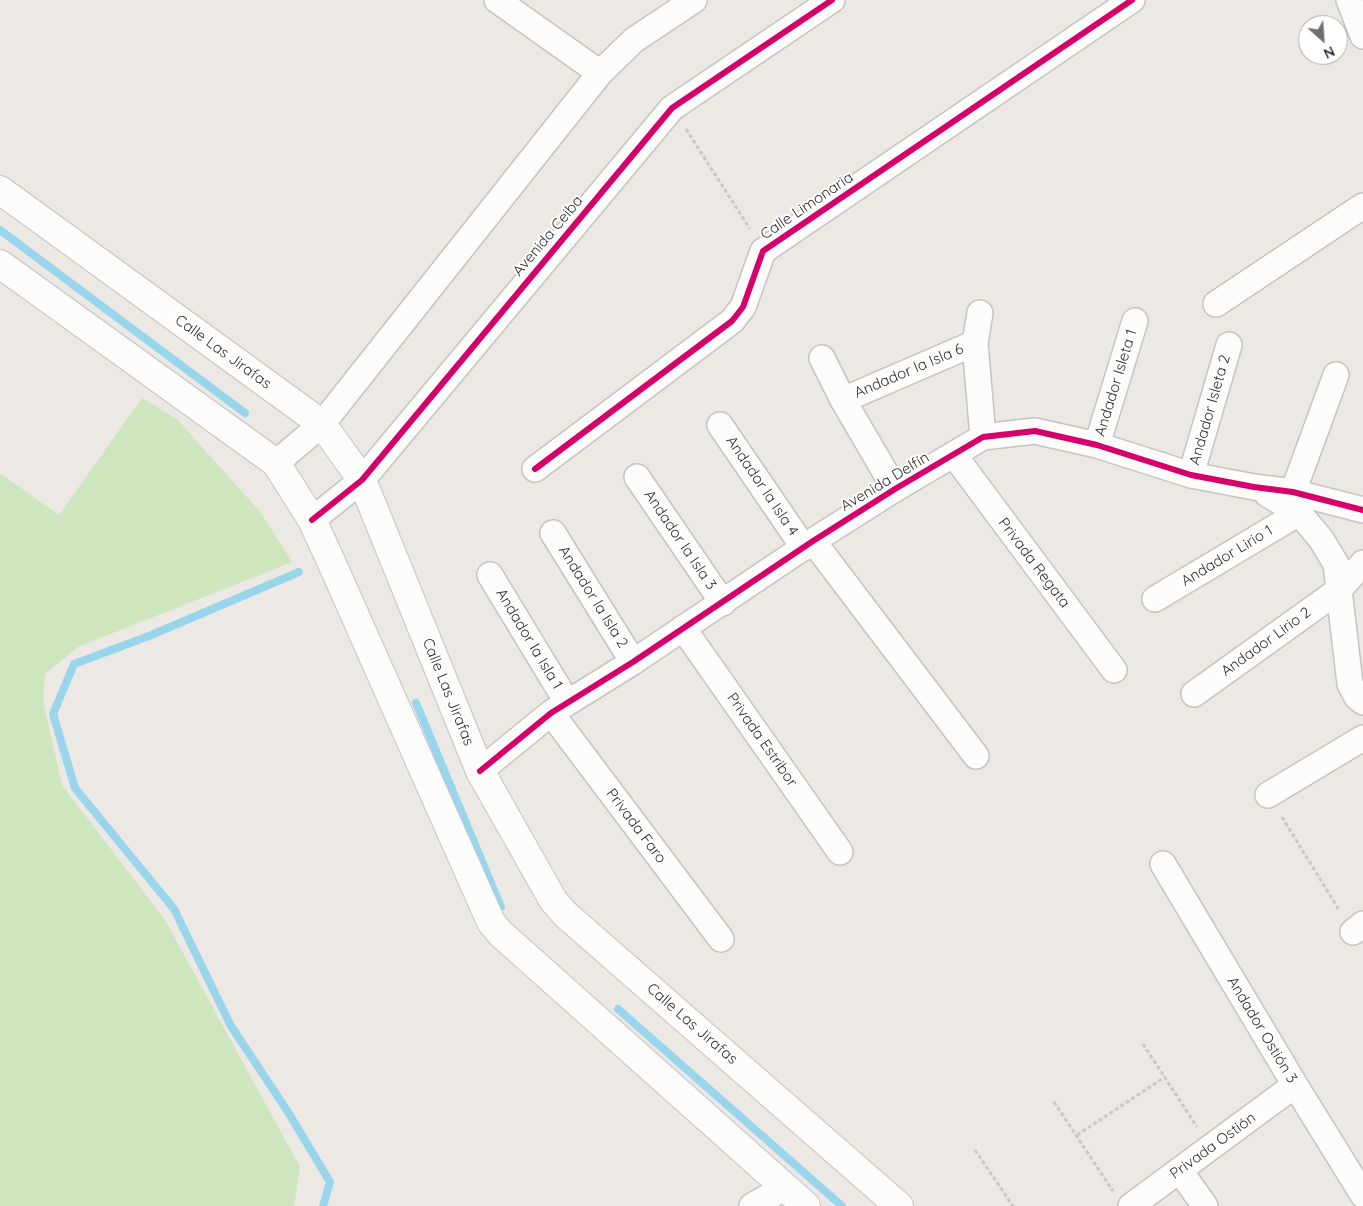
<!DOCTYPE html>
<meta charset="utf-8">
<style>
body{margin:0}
#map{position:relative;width:1363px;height:1206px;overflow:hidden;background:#ece8e4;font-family:Quicksand,sans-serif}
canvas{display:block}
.north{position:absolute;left:1298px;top:15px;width:50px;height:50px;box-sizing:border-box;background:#fff;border:1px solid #ababab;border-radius:50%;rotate:154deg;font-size:14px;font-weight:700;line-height:20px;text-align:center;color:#2e2e2e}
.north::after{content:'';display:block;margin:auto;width:18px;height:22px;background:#706f6e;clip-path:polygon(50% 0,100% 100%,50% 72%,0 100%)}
</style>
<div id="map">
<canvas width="1363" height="1206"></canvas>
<div class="north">N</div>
</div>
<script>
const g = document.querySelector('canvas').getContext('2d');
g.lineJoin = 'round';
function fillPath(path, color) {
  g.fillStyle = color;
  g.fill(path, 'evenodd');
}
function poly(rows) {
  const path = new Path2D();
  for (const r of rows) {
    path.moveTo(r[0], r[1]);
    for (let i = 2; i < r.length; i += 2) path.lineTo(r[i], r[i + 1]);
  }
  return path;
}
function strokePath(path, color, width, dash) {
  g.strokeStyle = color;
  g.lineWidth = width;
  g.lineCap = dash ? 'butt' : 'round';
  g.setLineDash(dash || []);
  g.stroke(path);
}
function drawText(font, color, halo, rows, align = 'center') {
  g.font = font + ' Quicksand,sans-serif';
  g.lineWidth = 4;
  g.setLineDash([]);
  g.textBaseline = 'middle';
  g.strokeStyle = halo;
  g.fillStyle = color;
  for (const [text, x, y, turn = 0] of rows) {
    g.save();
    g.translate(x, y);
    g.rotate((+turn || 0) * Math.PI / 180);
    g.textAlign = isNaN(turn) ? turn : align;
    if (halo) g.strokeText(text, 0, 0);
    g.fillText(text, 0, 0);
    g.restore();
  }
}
fillPath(poly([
 [142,398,177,419,261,513,292,562,78,647,45,674,43,700,62,785,165,920,300,1167,294,1206,0,1206,0,473,59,515]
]), '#cee6be');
strokePath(poly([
 [0,230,245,413],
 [299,572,149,636,74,664,53,714,75,788,174,909,231,1026,288,1112,330,1182,323,1206],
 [416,703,501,907],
 [618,1009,842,1206]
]), '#99d6ec', 8);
const street = poly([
 [497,0,600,73],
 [1349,0,1363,36],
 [1216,304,1363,206],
 [980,313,975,343,983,437],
 [822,358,843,400,895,489],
 [843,400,975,343],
 [720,425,804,548],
 [1097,445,1135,321],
 [954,455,1114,670],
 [276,463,322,424,600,73,634,40,694,0],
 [535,469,732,321,743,307,763,251,1132,0],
 [1191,475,1229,345],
 [637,477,723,603],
 [1293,492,1336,375],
 [1267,494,1299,513,1321,539,1336,564,1350,684,1357,697,1363,702],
 [312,520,362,480,672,108,832,0],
 [553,533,633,662],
 [813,541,976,756],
 [490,575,567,702],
 [1155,599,1299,513],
 [683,628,840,852],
 [1194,694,1339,590,1363,563],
 [551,713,721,939],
 [480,771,551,713,633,662,813,541,895,489,983,437,1035,431,1097,445,1191,475,1254,487,1293,492,1363,510],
 [1268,795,1363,738],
 [1163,864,1295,1085,1363,1195],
 [1353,932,1363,924],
 [1180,1171,1205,1206],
 [752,1206,786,1187],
 [1131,1206,1295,1085]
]);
const secondary = poly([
 [0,190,322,424,362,480,480,771,553,900,565,914,899,1206],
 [0,264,276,463,312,520,330,559,491,922,500,933,806,1206]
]);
strokePath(street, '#c5c4c5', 28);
strokePath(secondary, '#c5c4c5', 30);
strokePath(poly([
 [686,129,750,229],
 [1282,817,1339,910],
 [1143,1044,1197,1127],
 [1054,1102,1113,1191],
 [1077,1135,1165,1077],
 [975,1150,1013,1206]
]), '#c9c9c8', 3, [4, 2.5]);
strokePath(street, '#fcfcfb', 25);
strokePath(secondary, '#fcfcfb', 28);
strokePath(poly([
 [535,469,732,321,743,307,763,251,1132,0],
 [312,520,362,480,672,108,832,0],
 [480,771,551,713,633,662,813,541,895,489,983,437,1035,431,1097,445,1191,475,1254,487,1293,492,1363,510]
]), '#d6006c', 6);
drawText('15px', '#2e2e2e', '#fff', [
 ["Calle Limonaria",807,206,-34],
 ["Avenida Ceiba",548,236,-50],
 ["Calle Las Jirafas",223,352,36],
 ["Andador la Isla 6",909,371,-23],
 ["Andador Isleta 1",1116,383,-73],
 ["Andador Isleta 2",1210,410,-74],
 ["Avenida Delfín",885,482,-31],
 ["Andador la Isla 4",762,486,56],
 ["Andador la Isla 3",680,540,56],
 ["Andador Lirio 1",1227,556,-31],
 ["Privada Regata",1034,563,53],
 ["Andador la Isla 2",593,597,58],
 ["Andador la Isla 1",529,639,59],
 ["Andador Lirio 2",1266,642,-36],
 ["Calle Las Jirafas",448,692,68],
 ["Privada Estribor",762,740,55],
 ["Privada Faro",636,826,53],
 ["Calle Las Jirafas",692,1024,41],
 ["Andador Ostión 3",1262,1030,59],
 ["Privada Ostión",1213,1146,-36]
]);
</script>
